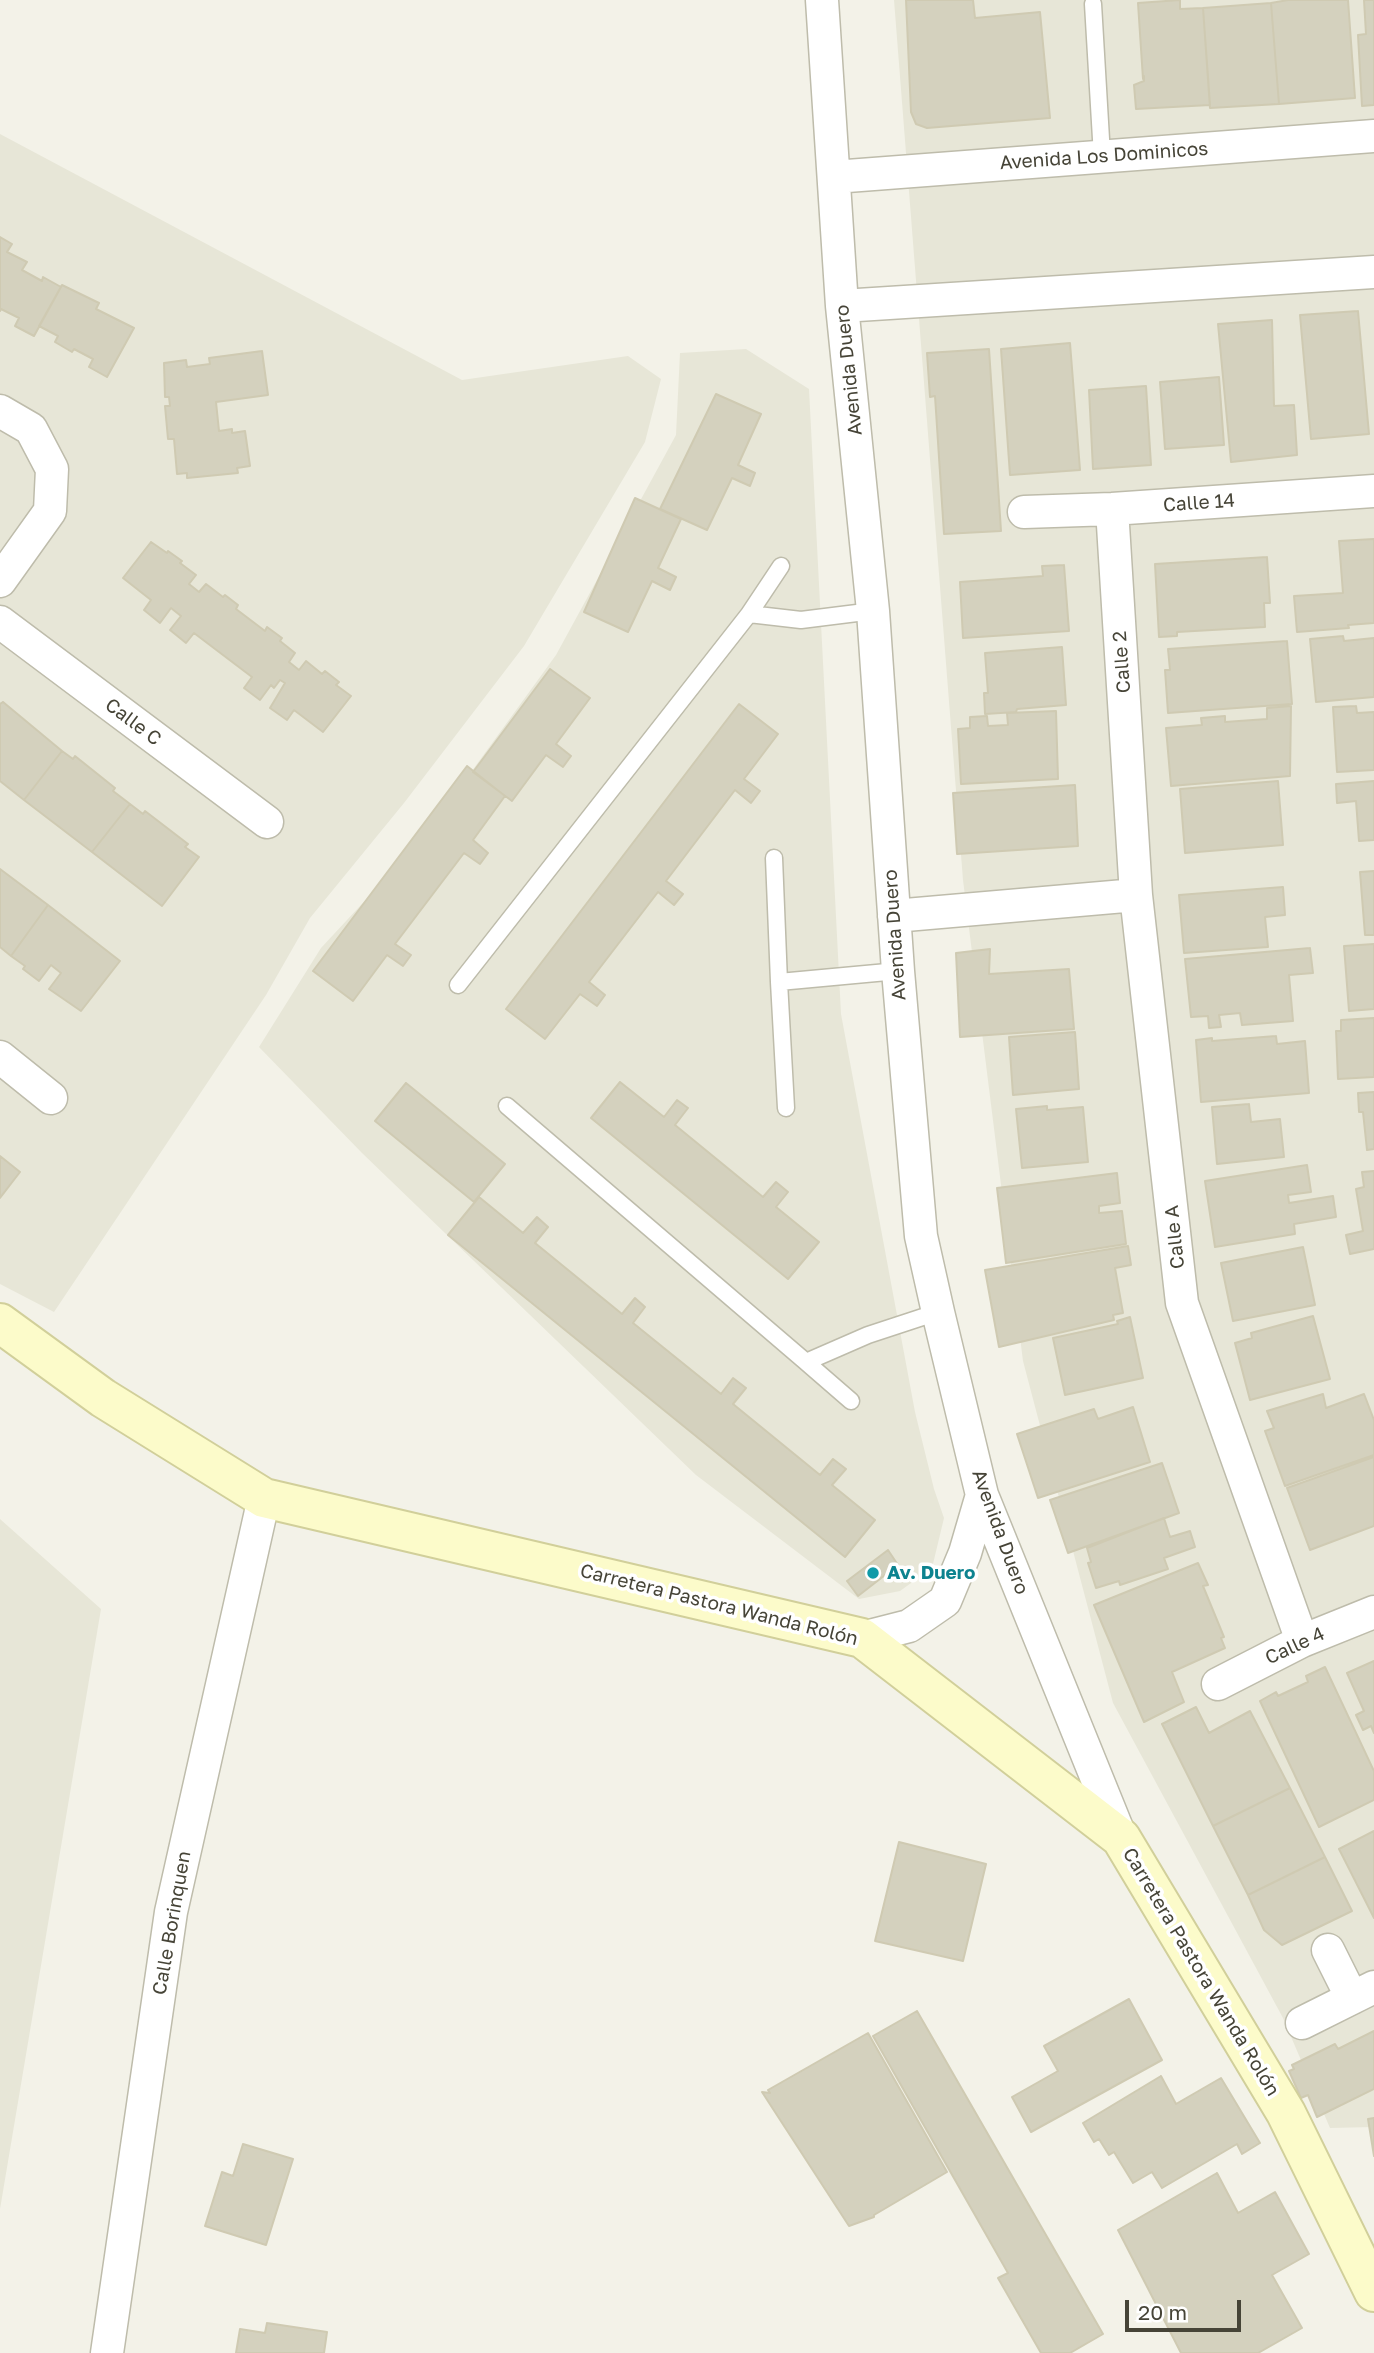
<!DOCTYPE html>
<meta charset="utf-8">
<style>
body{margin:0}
#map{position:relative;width:1374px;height:2353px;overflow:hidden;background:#f3f2e8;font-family:"Golos Text",sans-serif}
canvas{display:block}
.scale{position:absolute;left:1125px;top:2300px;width:116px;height:32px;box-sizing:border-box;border:4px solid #464437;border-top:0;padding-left:9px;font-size:21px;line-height:24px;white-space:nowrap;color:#464437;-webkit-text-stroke:5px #fff;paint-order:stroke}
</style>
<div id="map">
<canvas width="1374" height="2353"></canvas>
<div class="scale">20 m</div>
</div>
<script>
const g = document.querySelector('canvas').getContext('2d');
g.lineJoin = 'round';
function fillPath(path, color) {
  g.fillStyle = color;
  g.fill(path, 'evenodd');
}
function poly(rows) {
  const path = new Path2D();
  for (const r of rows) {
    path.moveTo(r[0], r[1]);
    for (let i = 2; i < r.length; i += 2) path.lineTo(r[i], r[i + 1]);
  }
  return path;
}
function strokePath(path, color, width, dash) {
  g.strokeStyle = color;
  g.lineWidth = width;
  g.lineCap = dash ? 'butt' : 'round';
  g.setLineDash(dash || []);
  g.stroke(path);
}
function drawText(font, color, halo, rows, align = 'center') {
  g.font = font + ' "Golos Text",sans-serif';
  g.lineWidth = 7;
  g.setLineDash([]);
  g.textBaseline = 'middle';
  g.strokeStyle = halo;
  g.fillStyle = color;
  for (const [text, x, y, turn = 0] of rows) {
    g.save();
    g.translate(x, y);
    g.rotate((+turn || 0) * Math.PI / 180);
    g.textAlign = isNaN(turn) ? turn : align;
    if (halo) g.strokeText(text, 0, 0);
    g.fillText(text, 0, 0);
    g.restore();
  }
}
fillPath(poly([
 [894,0,1374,0,1374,2127,1330,2128,1283,2018,1113,1703,1023,1361,963,880],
 [0,134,462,380,628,356,661,379,645,442,524,646,404,803,310,918,266,995,54,1312,0,1284],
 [746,349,809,389,841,1014,915,1412,934,1489,944,1518,932,1568,900,1591,859,1599,696,1475,362,1153,259,1047,321,948,424,837,556,655,676,435,680,353],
 [0,1519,101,1609,0,2209]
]), '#e7e6d7');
const building = poly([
 [906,0,973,0,975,18,1040,12,1050,118,927,128,916,124,911,112,906,0],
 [1180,0,1180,9,1203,8,1210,105,1136,109,1134,85,1144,81,1144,76,1143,79,1138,3,1180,0],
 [1288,0,1348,0,1355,98,1279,104,1271,3,1288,0],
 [1364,0,1374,0,1374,105,1362,106,1358,35,1366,34,1364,0],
 [1271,3,1279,104,1210,108,1203,8,1271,3],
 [0,237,12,244,7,252,27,262,22,270,42,281,43,277,61,287,34,336,15,326,19,318,1,309,0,311,0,237],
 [62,285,99,303,96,309,134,328,107,377,89,367,93,359,74,349,72,352,55,342,58,336,39,326,62,285],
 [1358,311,1369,434,1311,439,1300,315,1358,311],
 [1272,320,1274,406,1294,405,1297,455,1231,462,1218,324,1272,320],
 [1070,343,1080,470,1010,475,1001,349,1070,343],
 [989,349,1001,531,944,534,935,396,930,397,927,353,989,349],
 [262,351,268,395,216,402,219,431,232,429,232,433,245,431,250,466,237,468,238,473,187,478,187,473,177,474,174,439,168,439,165,406,170,406,169,397,165,397,164,363,186,360,187,367,210,364,209,358,262,351],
 [1219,377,1224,445,1165,449,1160,382,1219,377],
 [1146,386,1151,465,1093,469,1089,390,1146,386],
 [716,394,761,414,738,465,755,473,750,486,732,478,707,530,660,509,716,394],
 [635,498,681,519,658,568,676,577,670,590,652,581,628,632,584,612,635,498],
 [1374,539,1374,623,1348,625,1349,628,1297,632,1294,596,1343,593,1339,541,1374,539],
 [151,542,167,553,168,551,182,561,180,563,196,575,189,584,199,592,206,584,223,597,225,595,238,605,236,609,265,631,267,627,282,638,280,641,295,653,289,662,299,670,306,661,322,674,325,671,339,682,336,685,351,696,323,732,294,710,287,720,270,708,285,683,280,680,274,688,271,685,260,700,244,688,252,677,194,633,186,643,170,630,181,616,171,608,160,623,144,610,151,600,123,578,151,542],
 [1267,557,1270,603,1264,603,1265,627,1177,632,1177,636,1159,637,1155,564,1267,557],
 [1064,565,1069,631,963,638,960,582,1043,576,1042,566,1064,565],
 [1343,636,1344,641,1374,638,1374,697,1316,702,1310,639,1343,636],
 [1287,641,1292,704,1168,713,1165,670,1170,670,1168,649,1287,641],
 [1062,647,1066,705,1017,709,1016,712,985,714,984,693,988,693,985,653,1062,647],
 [550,669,590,698,556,744,571,756,563,767,546,755,512,801,473,772,550,669],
 [3,702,62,751,24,800,0,781,0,704,3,702],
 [739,704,778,734,744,779,760,791,751,803,735,790,666,881,683,894,674,905,658,892,589,982,605,995,597,1006,580,994,545,1039,506,1009,739,704],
 [1291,706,1290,776,1171,786,1166,728,1202,725,1201,718,1225,716,1225,722,1267,719,1267,708,1291,706],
 [1356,706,1357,713,1374,712,1374,770,1337,772,1333,707,1356,706],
 [1056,711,1058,779,961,784,958,729,970,728,970,717,987,716,988,726,1008,725,1007,713,1056,711],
 [62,751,73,759,75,756,115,788,113,791,130,804,92,852,24,800,62,751],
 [467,766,505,796,473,840,488,853,480,864,464,853,395,944,411,955,403,966,387,955,353,1001,313,971,467,766],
 [1278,781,1283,845,1185,853,1180,789,1278,781],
 [1374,781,1374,840,1359,841,1356,801,1337,803,1336,784,1374,781],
 [1075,785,1078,846,957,854,953,793,1075,785],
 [130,804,143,814,145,811,188,844,185,847,199,857,162,906,92,852,130,804],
 [0,869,48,905,11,956,0,947,0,869],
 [1374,871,1374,935,1365,935,1360,872,1374,871],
 [1283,887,1285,915,1265,917,1268,947,1184,953,1179,895,1283,887],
 [48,905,120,961,81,1011,49,989,61,973,51,965,39,981,23,969,25,966,11,956,48,905],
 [1374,944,1374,1009,1349,1011,1344,946,1374,944],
 [1310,948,1313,973,1289,975,1293,1021,1242,1025,1240,1013,1219,1015,1221,1027,1209,1028,1208,1016,1191,1017,1185,959,1310,948],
 [990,949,989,974,1069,969,1074,1029,960,1037,956,953,990,949],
 [1374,1018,1374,1077,1338,1079,1336,1031,1341,1031,1341,1020,1374,1018],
 [1075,1032,1079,1089,1013,1095,1009,1037,1075,1032],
 [1276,1036,1277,1044,1305,1041,1309,1093,1201,1102,1196,1040,1212,1038,1212,1041,1276,1036],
 [620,1082,664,1117,677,1100,688,1108,675,1125,763,1197,776,1182,788,1192,776,1207,819,1242,788,1279,591,1118,620,1082],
 [406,1083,505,1164,474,1202,375,1121,406,1083],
 [1374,1092,1374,1149,1367,1150,1363,1112,1359,1112,1358,1093,1374,1092],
 [1249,1104,1251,1122,1280,1119,1284,1157,1217,1164,1212,1107,1249,1104],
 [1047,1106,1047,1110,1083,1107,1088,1162,1022,1168,1016,1109,1047,1106],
 [0,1156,20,1172,0,1198,0,1156],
 [1307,1165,1311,1192,1288,1195,1289,1203,1333,1196,1336,1217,1294,1224,1295,1234,1215,1247,1205,1181,1307,1165],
 [1374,1171,1374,1249,1350,1254,1346,1235,1363,1231,1356,1189,1364,1187,1362,1172,1374,1171],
 [1117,1173,1120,1203,1099,1206,1099,1213,1122,1211,1126,1244,1006,1263,997,1188,1117,1173],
 [479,1197,523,1233,537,1217,548,1227,535,1243,622,1314,635,1298,645,1307,633,1323,721,1394,733,1378,746,1388,733,1404,820,1475,833,1459,846,1469,832,1485,875,1520,845,1557,448,1235,479,1197],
 [1128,1246,1131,1265,1115,1268,1123,1313,1113,1315,1114,1320,999,1347,985,1270,1128,1246],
 [1303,1247,1315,1305,1233,1321,1221,1263,1303,1247],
 [1313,1316,1330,1379,1250,1400,1235,1343,1252,1338,1251,1333,1313,1316],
 [1130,1317,1143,1378,1065,1395,1053,1338,1118,1324,1117,1321,1130,1317],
 [1323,1394,1326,1408,1364,1394,1374,1420,1374,1455,1285,1486,1265,1431,1274,1428,1267,1411,1323,1394],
 [1133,1407,1150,1462,1038,1498,1017,1434,1094,1409,1098,1419,1133,1407],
 [1374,1457,1374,1526,1310,1550,1287,1488,1374,1457],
 [1162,1463,1179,1513,1068,1553,1050,1500,1162,1463],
 [1164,1518,1170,1537,1190,1531,1195,1547,1164,1558,1168,1569,1120,1585,1119,1581,1096,1588,1088,1563,1091,1562,1087,1548,1164,1518],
 [888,1550,898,1565,858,1596,847,1581,888,1550],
 [1198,1563,1208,1585,1203,1586,1224,1637,1221,1638,1225,1648,1172,1672,1184,1702,1144,1722,1094,1605,1198,1563],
 [1374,1661,1374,1733,1371,1726,1363,1730,1356,1715,1364,1711,1347,1673,1374,1661],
 [1325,1667,1374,1771,1374,1800,1319,1827,1260,1701,1276,1692,1278,1696,1308,1682,1306,1676,1325,1667],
 [1196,1707,1209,1733,1250,1711,1290,1788,1213,1826,1162,1724,1196,1707],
 [1290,1788,1325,1857,1248,1895,1213,1826,1290,1788],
 [1374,1831,1374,1918,1339,1849,1374,1831],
 [899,1842,986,1864,963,1961,875,1941,899,1842],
 [1325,1857,1352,1911,1282,1945,1264,1930,1248,1895,1325,1857],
 [1129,1999,1162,2060,1031,2132,1012,2097,1058,2071,1044,2046,1129,1999],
 [917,2011,1103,2334,1070,2353,1041,2353,998,2278,1008,2273,873,2036,917,2011],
 [1374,2031,1374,2089,1317,2117,1308,2095,1301,2098,1289,2071,1294,2069,1292,2065,1335,2044,1338,2049,1374,2031],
 [868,2033,947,2172,874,2215,874,2217,849,2226,762,2092,770,2093,768,2090,868,2033],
 [1161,2076,1176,2104,1221,2078,1260,2143,1242,2154,1237,2144,1162,2188,1152,2172,1133,2183,1114,2152,1109,2155,1099,2139,1094,2142,1083,2123,1161,2076],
 [1374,2118,1374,2156,1368,2119,1374,2118],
 [243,2144,293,2159,266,2245,205,2226,222,2172,233,2176,243,2144],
 [1217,2173,1238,2213,1275,2192,1309,2254,1272,2275,1302,2328,1258,2353,1181,2353,1118,2230,1217,2173],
 [267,2323,327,2332,324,2353,236,2353,240,2329,265,2333,267,2323]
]);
fillPath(building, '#d4d1be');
strokePath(building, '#cfcab2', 2);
const lane = poly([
 [1093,4,1102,156],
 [749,614,781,566],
 [774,858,779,982],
 [458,985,749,614,801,620,873,611],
 [507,1106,806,1362],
 [786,1108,779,982,898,971],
 [851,1401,806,1362,868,1335,938,1312]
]);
const street = poly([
 [822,0,842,306,873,611,898,971,921,1236,938,1312,982,1495,1121,1838],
 [834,177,1374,136],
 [842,306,1374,272],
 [0,411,31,429,52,469,50,511,0,581],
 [1112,509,1136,895,1182,1303,1302,1641],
 [1024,512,1112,509,1374,491],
 [0,622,267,822],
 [894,916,1136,895],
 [0,1057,51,1098],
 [862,1638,909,1626,945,1601,965,1553,982,1495],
 [1218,1684,1302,1641,1374,1612],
 [1328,1950,1352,1998],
 [1302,2023,1374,1987],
 [107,2353,171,1912,264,1498]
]);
const secondary = poly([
 [0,1323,103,1398,264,1498,862,1638,1121,1838,1286,2113,1374,2292]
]);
strokePath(lane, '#bebcab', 19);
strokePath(street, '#bebcab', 35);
strokePath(secondary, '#d1cf9a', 42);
strokePath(lane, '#fff', 16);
strokePath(street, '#fff', 32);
strokePath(secondary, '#fcfbca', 38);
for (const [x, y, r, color] of [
 [873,1573,7,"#0f9aa8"]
]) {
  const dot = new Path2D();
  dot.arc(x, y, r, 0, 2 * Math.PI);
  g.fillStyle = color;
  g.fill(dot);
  strokePath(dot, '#fff', 2.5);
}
drawText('19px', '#464437', '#fff', [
 ["Avenida Los Dominicos",1104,156,-4],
 ["Avenida Duero",849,370,-96],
 ["Calle 14",1199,503,-4],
 ["Calle 2",1122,662,-94],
 ["Calle C",133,722,37],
 ["Avenida Duero",895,935,-94],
 ["Calle A",1175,1237,-96],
 ["Avenida Duero",1000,1532,70],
 ["Carretera Pastora Wanda Rolón",719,1605,14],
 ["Calle 4",1295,1646,-25],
 ["Calle Borinquen",172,1923,-80],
 ["Carretera Pastora Wanda Rolón",1201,1972,59]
]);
drawText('bold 19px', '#0d838f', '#fff', [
 ["Av. Duero",887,1573]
], 'left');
</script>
